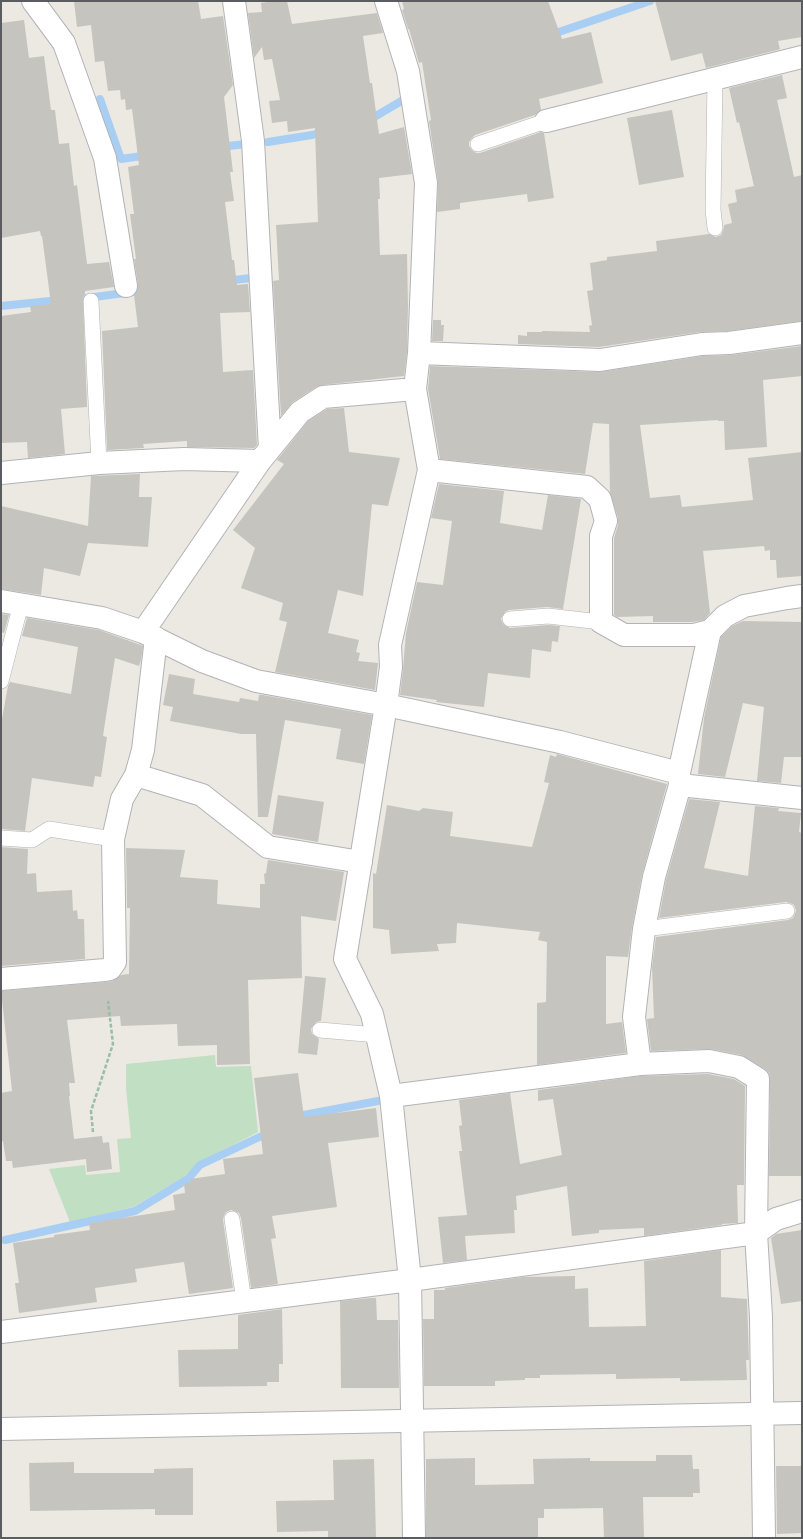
<!DOCTYPE html>
<style>
body{margin:0}
#map{position:relative;width:803px;height:1539px;overflow:hidden;background:#ebe9e2;font-family:"Archivo Narrow",sans-serif}
canvas{display:block}
.frame{position:absolute;inset:0;border:2px solid #5a5c60;pointer-events:none}
</style>
<div id="map">
<canvas width="803" height="1539"></canvas>
<div class="frame"></div>
</div>
<script>
const g = document.querySelector('canvas').getContext('2d');
g.lineJoin = 'round';
function fillPath(path, color) {
  g.fillStyle = color;
  g.fill(path, 'evenodd');
}
function poly(rows) {
  const path = new Path2D();
  for (const r of rows) {
    path.moveTo(r[0], r[1]);
    for (let i = 2; i < r.length; i += 2) path.lineTo(r[i], r[i + 1]);
  }
  return path;
}
function strokePath(path, color, width, dash) {
  g.strokeStyle = color;
  g.lineWidth = width;
  g.lineCap = dash ? 'butt' : 'round';
  g.setLineDash(dash || []);
  g.stroke(path);
}
fillPath(poly([
 [215,1055,216,1067,251,1066,258,1132,198,1163,184,1177,133,1207,70,1222,49,1169,85,1165,86,1175,120,1172,117,1139,131,1138,126,1088,126,1064]
]), '#c1dfc3');
strokePath(poly([
 [550,35,650,1],
 [100,99,121,159,149,155],
 [367,119,376,116,403,100],
 [268,142,312,135,326,131],
 [220,147,246,144],
 [226,281,251,278],
 [87,298,147,290],
 [1,306,60,300],
 [293,1117,378,1101],
 [5,1240,135,1211,188,1179,200,1165,270,1132]
]), '#a9cef3', 8);
fillPath(poly([
 [74,1,198,1,201,19,223,16,233,85,224,97,233,172,230,172,234,201,225,202,232,260,234,260,237,285,248,284,250,312,220,313,223,372,253,370,257,445,254,448,187,447,187,441,143,444,144,448,107,450,102,331,138,327,134,295,138,290,138,284,134,259,136,259,130,214,134,214,128,167,139,165,132,109,126,110,125,99,121,100,120,90,108,91,104,61,95,62,91,25,77,27],
 [273,1,287,1,292,24,377,13,383,33,363,36,370,83,372,83,379,134,404,127,412,174,379,178,380,199,378,199,380,255,407,254,408,306,407,352,404,376,322,385,316,387,293,402,281,416,273,281,279,280,276,225,318,222,315,128,288,132,287,121,272,123,269,101,280,100,272,59,264,60,262,47,254,58,248,13,262,12,261,3],
 [402,1,548,1,562,39,591,32,603,83,539,99,541,110,535,115,475,135,472,138,469,142,469,146,472,150,476,153,480,153,541,132,544,133,554,198,528,202,527,194,460,203,460,209,437,212,438,181,429,121,431,120,422,62,419,63,409,29,408,29,402,10,404,9],
 [655,1,802,1,802,37,778,41,780,49,777,50,706,68,702,53,671,61],
 [24,20,29,58,44,56,51,110,55,110,59,144,69,143,74,186,77,185,87,264,109,262,114,287,85,291,85,294,83,297,87,407,61,409,65,454,28,458,27,442,1,443,1,316,31,312,30,306,51,304,42,236,41,236,40,231,1,238,1,23],
 [782,75,787,98,777,100,794,177,802,175,802,321,728,331,700,332,599,347,518,344,518,335,527,336,527,332,542,332,542,331,590,332,589,326,592,325,587,291,593,290,590,263,607,260,607,257,657,251,656,241,709,234,716,237,721,235,723,231,724,225,732,223,728,204,737,202,735,190,754,186,739,122,737,123,729,88],
 [672,110,684,177,639,185,627,118],
 [433,320,441,320,441,325,444,325,443,341,432,341],
 [802,346,802,376,763,380,767,447,725,450,724,421,718,421,718,420,640,425,650,498,680,495,682,507,753,500,748,458,802,452,802,576,777,578,776,560,770,560,770,550,765,551,764,546,703,551,710,613,704,620,692,622,653,622,653,616,617,617,614,615,614,538,618,525,618,518,610,492,609,424,593,423,585,474,440,459,428,389,430,366,600,372,703,356,731,355],
 [344,408,349,452,400,458,388,506,372,504,363,596,338,590,328,633,359,640,356,652,360,653,358,661,378,663,375,690,275,672,287,622,279,620,283,603,241,588,255,548,233,530,284,464,277,460,308,421,327,409],
 [140,474,139,497,152,497,148,547,88,543,80,576,44,568,41,595,1,589,1,506,88,526,91,476],
 [439,484,504,491,500,523,542,530,548,495,581,499,563,609,547,607,509,610,505,612,501,619,503,624,510,628,548,625,560,626,558,642,552,641,551,652,532,649,530,678,488,673,484,707,436,702,437,700,400,695,403,669,406,633,417,582,443,585,452,521,431,518],
 [1,614,9,615,4,633,1,632],
 [27,618,99,630,138,644,143,646,141,660,139,666,115,658,103,736,107,737,101,777,95,776,93,787,32,778,25,831,1,829,1,724,8,686,10,682,71,694,78,647,22,636],
 [743,621,802,622,802,757,784,757,781,783,757,781,764,707,743,703,725,777,698,774,704,718,721,637,732,626],
 [169,674,195,679,193,694,239,702,240,698,258,701,259,695,263,695,372,715,364,764,336,759,341,729,285,720,268,817,258,817,256,734,241,734,170,721,173,707,163,705],
 [557,754,667,784,642,875,632,927,628,957,606,956,606,1024,622,1022,626,1053,537,1065,537,1003,546,1002,547,942,538,940,540,932,457,923,456,943,437,944,439,951,391,954,389,930,373,928,373,873,376,874,387,805,419,811,423,808,453,812,450,836,532,847,549,783,544,782,550,755,556,757],
 [278,795,324,802,318,842,272,834],
 [689,799,720,802,704,868,748,876,755,806,779,808,778,811,801,813,799,832,802,833,802,1176,769,1176,770,1079,769,1073,765,1069,742,1055,711,1049,651,1051,647,1019,654,1018,652,967,656,937,788,920,793,918,795,914,796,910,794,905,790,903,786,902,659,918,666,880],
 [1,847,28,849,27,874,36,873,37,892,72,890,73,911,77,910,78,919,84,919,85,959,1,966],
 [126,848,185,850,180,877,218,880,217,904,260,908,260,884,265,884,264,874,266,873,268,860,344,872,336,921,301,916,302,978,248,980,250,1064,217,1065,217,1045,178,1046,177,1024,121,1026,120,1016,67,1020,75,1083,69,1083,70,1096,69,1096,74,1139,102,1136,103,1143,109,1142,112,1169,87,1172,86,1159,13,1168,12,1161,6,1161,3,1141,1,1142,1,1093,12,1091,1,991,106,982,113,981,121,975,129,974,130,908,127,908],
 [305,976,326,978,321,1021,316,1022,311,1029,312,1034,319,1039,317,1055,298,1053],
 [298,1073,304,1117,376,1108,379,1137,328,1143,337,1207,272,1216,276,1238,271,1239,278,1284,251,1288,241,1218,239,1213,231,1210,226,1212,224,1216,223,1220,233,1288,189,1294,184,1262,135,1269,137,1282,95,1288,97,1302,19,1313,15,1283,19,1283,13,1243,54,1237,54,1235,90,1230,89,1223,175,1210,173,1195,185,1193,184,1183,191,1182,190,1179,225,1174,223,1159,263,1154,254,1078],
 [708,1074,734,1079,745,1086,744,1185,737,1185,738,1223,722,1224,722,1225,644,1236,644,1228,599,1230,599,1233,572,1236,567,1186,516,1196,517,1210,514,1210,515,1233,465,1236,467,1260,443,1263,438,1217,467,1215,459,1151,462,1151,459,1126,462,1125,459,1100,510,1093,520,1164,562,1155,553,1099,538,1101,538,1090,641,1076],
 [802,1230,802,1301,781,1304,771,1238,776,1234],
 [721,1250,721,1297,747,1299,749,1360,746,1360,747,1380,680,1381,680,1378,616,1379,616,1374,540,1375,540,1378,525,1378,525,1380,495,1381,495,1386,424,1386,423,1319,434,1319,434,1290,445,1290,445,1288,523,1277,575,1276,575,1289,588,1288,589,1327,646,1326,644,1261],
 [371,1298,376,1298,377,1320,398,1320,399,1388,341,1388,340,1301],
 [282,1309,283,1364,279,1364,279,1382,267,1382,267,1386,179,1387,178,1350,238,1349,238,1315],
 [656,1455,692,1455,693,1469,699,1469,700,1493,693,1493,693,1497,643,1497,644,1538,604,1538,603,1508,544,1509,544,1518,538,1518,538,1538,426,1538,426,1459,475,1458,475,1485,534,1484,533,1459,590,1458,590,1461,656,1461],
 [374,1459,376,1538,328,1538,328,1531,277,1532,276,1501,334,1500,333,1460],
 [74,1462,74,1473,154,1473,154,1469,193,1468,193,1515,155,1515,155,1509,30,1511,29,1463],
 [776,1466,802,1466,802,1533,777,1534]
]), '#c6c4be');
const service = poly([
 [715,79,713,210,715,228],
 [478,144,546,121],
 [91,301,99,463],
 [510,619,548,616,601,622],
 [1,681,21,604],
 [1,838,32,840,49,829,113,839],
 [644,929,787,911],
 [320,1030,377,1035],
 [232,1219,244,1301]
]);
const minor = poly([
 [33,1,64,43,105,158,126,286],
 [234,1,253,141,270,449],
 [386,1,408,71,426,183,419,353,415,389,429,470,390,645,391,667,386,705,345,959,372,1014,391,1096,410,1280,414,1538],
 [546,121,802,57],
 [419,353,600,360,702,344,729,343,802,333],
 [429,470,587,487,600,499,606,521,601,536,601,622,624,635,694,635,710,631],
 [1,473,99,463,184,459,260,461],
 [1,601,102,618,143,632,202,661,256,681,386,705,560,742,679,773,680,785,654,877,644,929,634,1017,640,1064],
 [143,632,260,461,300,412,323,397,415,389],
 [679,773,710,631,725,616,744,606,787,598,802,596],
 [136,775,202,795,268,847,361,862],
 [680,785,802,798],
 [1,979,105,970,110,969,115,962,113,839,122,799,136,775,143,750,156,638],
 [391,1096,640,1064,709,1061,739,1067,758,1079,756,1233,761,1317,764,1538],
 [1,1332,410,1280,756,1233,776,1219,802,1211]
]);
const tertiary = poly([
 [1,1429,802,1413]
]);
strokePath(service, '#b2b3b7', 16);
strokePath(minor, '#b2b3b7', 24);
strokePath(tertiary, '#b2b3b7', 24);
strokePath(poly([
 [93,1132,91,1111,113,1044,108,1001]
]), '#9abda6', 2.5, [4, 2]);
strokePath(service, '#fff', 15);
strokePath(minor, '#fff', 22);
strokePath(tertiary, '#fff', 22);
</script>
